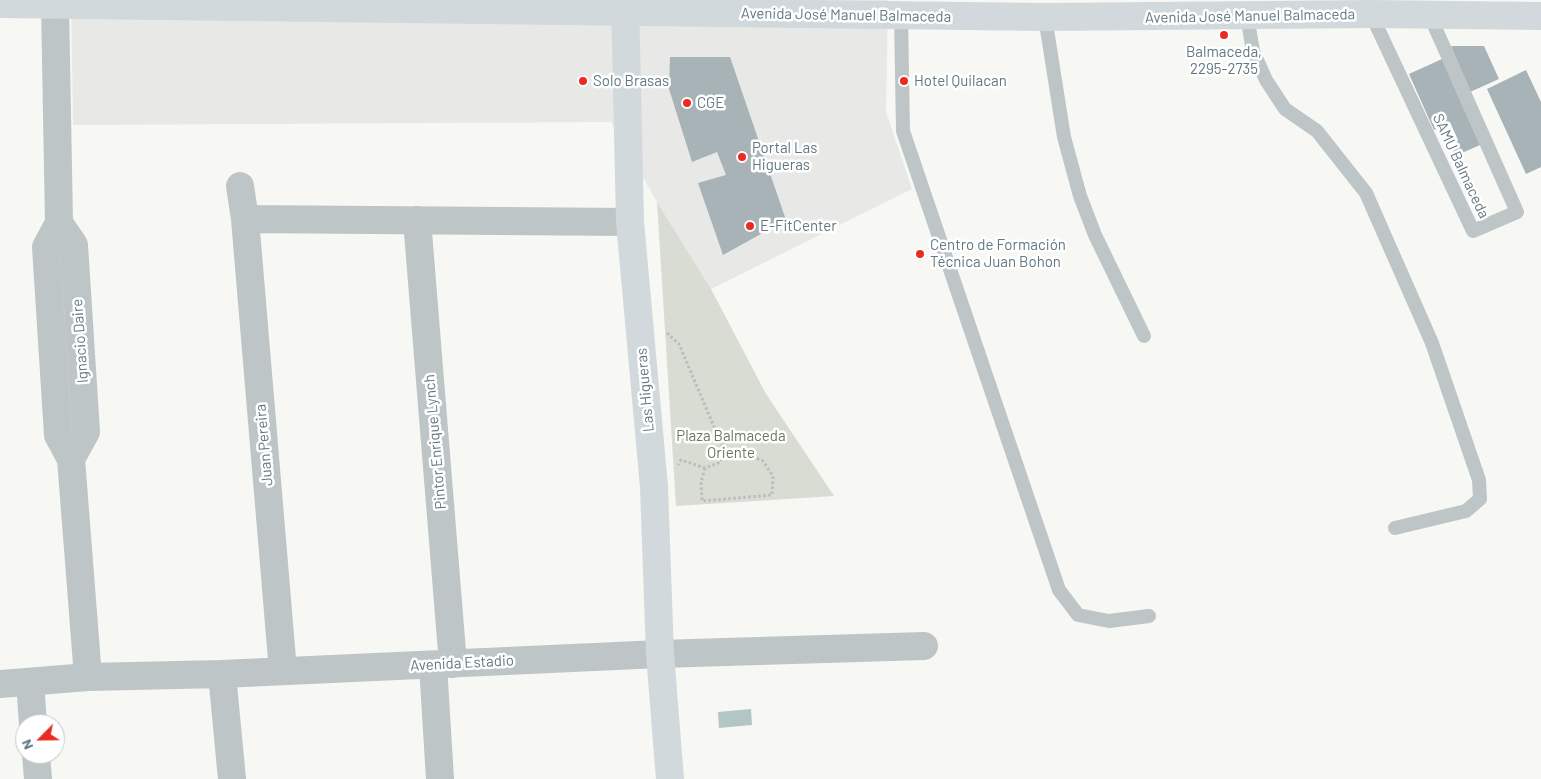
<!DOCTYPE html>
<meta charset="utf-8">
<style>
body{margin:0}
#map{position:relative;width:1541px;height:779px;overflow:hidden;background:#f7f7f4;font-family:Barlow,sans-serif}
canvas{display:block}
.north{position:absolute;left:15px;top:714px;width:50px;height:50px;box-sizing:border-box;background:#fff;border:1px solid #c0c9cc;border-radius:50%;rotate:247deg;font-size:14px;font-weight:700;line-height:20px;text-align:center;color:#617980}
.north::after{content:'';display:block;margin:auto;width:18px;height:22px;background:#e82b23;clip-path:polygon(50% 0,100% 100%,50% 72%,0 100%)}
</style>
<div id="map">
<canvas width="1541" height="779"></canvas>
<div class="north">N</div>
</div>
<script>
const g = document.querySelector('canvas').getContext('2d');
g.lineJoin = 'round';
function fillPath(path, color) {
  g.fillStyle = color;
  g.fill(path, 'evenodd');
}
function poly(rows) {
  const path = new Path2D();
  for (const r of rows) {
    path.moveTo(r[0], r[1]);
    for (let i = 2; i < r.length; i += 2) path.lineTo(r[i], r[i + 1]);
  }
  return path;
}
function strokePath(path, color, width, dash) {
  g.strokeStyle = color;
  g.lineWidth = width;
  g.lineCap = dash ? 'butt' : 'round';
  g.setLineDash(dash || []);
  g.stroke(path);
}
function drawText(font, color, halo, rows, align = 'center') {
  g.font = font + ' Barlow,sans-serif';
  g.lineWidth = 5;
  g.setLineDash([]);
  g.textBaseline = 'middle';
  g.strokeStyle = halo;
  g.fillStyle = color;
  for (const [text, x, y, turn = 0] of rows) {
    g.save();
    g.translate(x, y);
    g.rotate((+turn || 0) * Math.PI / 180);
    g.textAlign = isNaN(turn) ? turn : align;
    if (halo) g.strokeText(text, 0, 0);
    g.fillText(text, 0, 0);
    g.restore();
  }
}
fillPath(poly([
 [71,0,888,0,886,112,912,189,711,289,657,202,611,122,73,125]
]), '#e8e8e7');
fillPath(poly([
 [657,202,711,289,766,394,834,496,676,506]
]), '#d8dcd3');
fillPath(poly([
 [751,709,752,725,719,728,718,712]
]), '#b3c6c6');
fillPath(poly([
 [1451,46,1484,46,1499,79,1470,92],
 [670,57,730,57,786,220,723,255,698,183,726,175,717,152,692,162,669,89],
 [1442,59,1480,145,1455,156,1450,144,1458,140,1450,122,1434,130,1409,74],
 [1526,70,1541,102,1541,167,1526,174,1487,89]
]), '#a7b3b6');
strokePath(poly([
 [667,333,679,344,723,448,721,462,705,468,681,460,678,465],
 [705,468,701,482,702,501,772,495,773,476,763,461,739,451,722,453]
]), '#b8bdbf', 3, [2.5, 2.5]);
strokePath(poly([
 [1371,14,1473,231,1517,212,1430,16],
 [901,15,903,131,1059,590,1078,615,1109,621,1149,616],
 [1247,16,1253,51,1266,80,1285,109,1317,131,1366,193,1432,343,1479,480,1480,499,1466,511,1395,528],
 [1045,17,1064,137,1080,196,1095,235,1144,336]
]), '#bec5c7', 14);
strokePath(poly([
 [55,5,59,223,74,245,86,432,71,459,88,677],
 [240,186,245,219,630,222],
 [245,219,283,671],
 [417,220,453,664],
 [59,223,46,247,58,435,71,459],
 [433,665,440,779],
 [222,674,232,779],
 [30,682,33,724],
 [0,684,88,677,222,674,660,654,924,646],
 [36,754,38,779]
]), '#bec5c7', 28);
strokePath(poly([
 [625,0,630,222,654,487,660,654,670,779]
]), '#d2d9dc', 28);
strokePath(poly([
 [0,4,1045,17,1371,14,1541,16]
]), '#d2d9dc', 28);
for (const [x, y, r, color] of [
 [1224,35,5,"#e82b23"],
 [583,81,5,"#e82b23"],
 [904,81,5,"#e82b23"],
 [687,103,5,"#e82b23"],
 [742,157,5,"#e82b23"],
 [750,226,5,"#e82b23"],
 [920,254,5,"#e82b23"]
]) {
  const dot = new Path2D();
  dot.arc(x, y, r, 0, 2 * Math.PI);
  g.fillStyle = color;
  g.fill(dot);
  strokePath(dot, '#fff', 2);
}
drawText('15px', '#617980', '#fff', [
 ["Avenida José Manuel Balmaceda",846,15,1],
 ["Avenida José Manuel Balmaceda",1250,16,-1],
 ["SAMU Balmaceda",1461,166,65],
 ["Ignacio Daire",80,341,-94],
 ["Las Higueras",645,390,-95],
 ["Pintor Enrique Lynch",435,442,-95],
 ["Juan Pereira",264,445,-95],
 ["Avenida Estadio",462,663,-3]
]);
drawText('15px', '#617980', '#fff', [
 ["Balmaceda,",1224,52,"center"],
 ["2295-2735",1224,69,"center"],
 ["Solo Brasas",593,81],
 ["Hotel Quilacan",914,81],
 ["CGE",697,103],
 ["Portal Las",752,148],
 ["Higueras",752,165],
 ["E-FitCenter",760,226],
 ["Centro de Formación",930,245],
 ["Técnica Juan Bohon",930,262]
], 'left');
drawText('15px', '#697860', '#fff', [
 ["Plaza Balmaceda",731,436],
 ["Oriente",731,453]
]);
</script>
